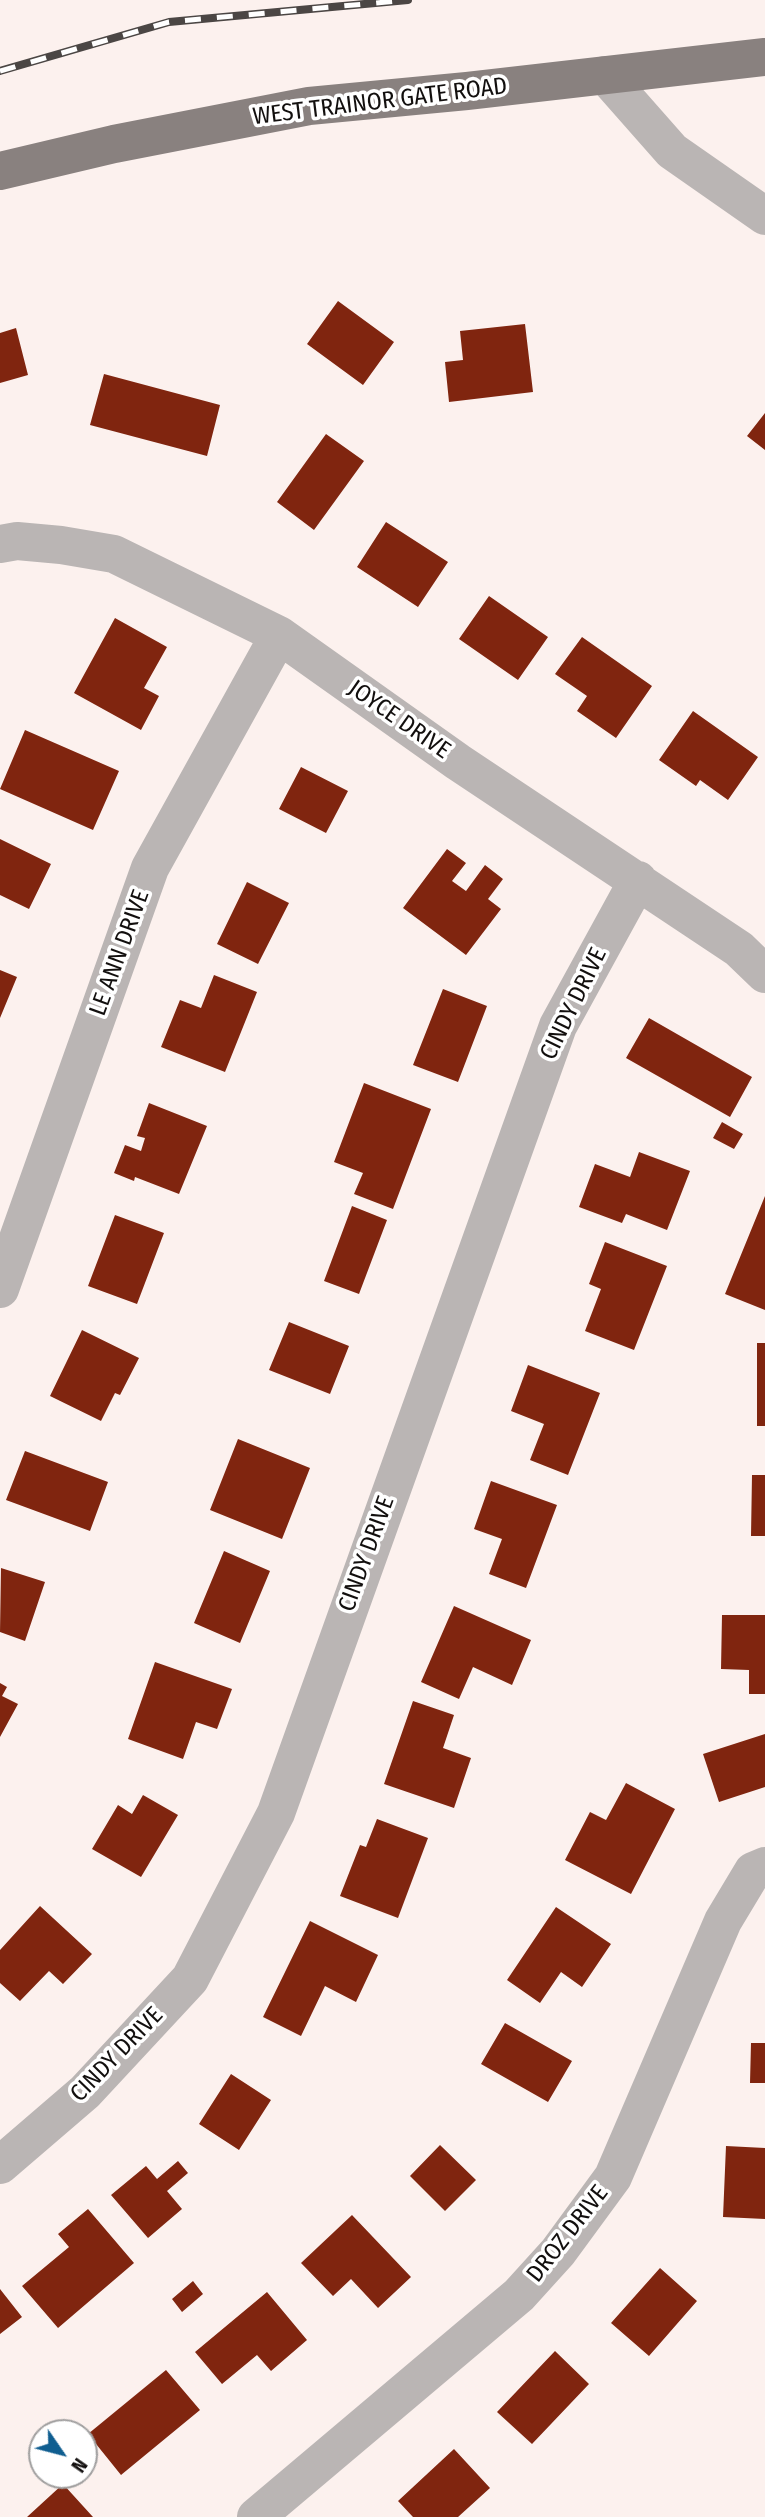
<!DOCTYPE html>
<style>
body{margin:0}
#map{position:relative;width:765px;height:2517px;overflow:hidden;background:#fcf1ee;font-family:"Fira Sans Condensed",sans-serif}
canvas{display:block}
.north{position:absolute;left:28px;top:2419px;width:70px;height:70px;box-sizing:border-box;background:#fff;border:2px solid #a09f9f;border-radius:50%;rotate:125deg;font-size:19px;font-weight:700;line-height:28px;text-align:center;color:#120f0e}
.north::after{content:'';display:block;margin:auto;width:24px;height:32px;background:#105e90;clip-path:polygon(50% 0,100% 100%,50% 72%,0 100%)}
</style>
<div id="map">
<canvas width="765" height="2517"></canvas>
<div class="north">N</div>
</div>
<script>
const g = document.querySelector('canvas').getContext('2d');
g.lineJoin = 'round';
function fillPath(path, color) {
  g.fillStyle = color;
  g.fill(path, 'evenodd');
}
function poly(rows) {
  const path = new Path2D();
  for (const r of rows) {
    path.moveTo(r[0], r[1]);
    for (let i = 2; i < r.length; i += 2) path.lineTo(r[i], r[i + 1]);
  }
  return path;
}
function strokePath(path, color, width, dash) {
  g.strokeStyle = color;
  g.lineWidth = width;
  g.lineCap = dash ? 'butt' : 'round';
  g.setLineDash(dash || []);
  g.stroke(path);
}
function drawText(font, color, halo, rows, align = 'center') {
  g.font = font + ' "Fira Sans Condensed",sans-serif';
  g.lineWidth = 7;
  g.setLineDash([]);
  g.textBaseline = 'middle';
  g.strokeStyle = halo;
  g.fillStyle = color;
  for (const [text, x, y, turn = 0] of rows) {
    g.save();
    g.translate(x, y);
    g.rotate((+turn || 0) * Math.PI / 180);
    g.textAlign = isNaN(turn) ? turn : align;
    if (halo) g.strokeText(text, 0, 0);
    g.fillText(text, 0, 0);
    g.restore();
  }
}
fillPath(poly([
 [338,301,394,342,363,385,307,344],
 [525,324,533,392,449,402,445,362,463,360,460,331],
 [16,328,28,375,0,383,0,333],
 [104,374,220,405,207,456,90,425],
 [765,413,765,450,747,436],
 [326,434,364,461,314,530,277,502],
 [386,522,448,562,418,607,357,567],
 [489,596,548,637,518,680,459,639],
 [115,618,167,647,144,688,159,696,141,730,74,693],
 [582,637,652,686,616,738,577,711,587,696,555,674],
 [693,711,758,757,728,800,700,780,696,786,659,760],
 [25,730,119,771,93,830,0,789],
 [301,767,348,791,326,833,279,809],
 [0,839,51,864,29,909,0,895],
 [447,849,466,863,452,881,466,891,485,865,503,879,488,899,501,909,466,955,403,908],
 [247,882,289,903,258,964,217,944],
 [0,970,17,977,0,1018],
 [214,975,257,992,225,1072,161,1047,180,1000,201,1008],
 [443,989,487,1006,458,1082,413,1065],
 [649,1018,752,1077,730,1117,626,1058],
 [364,1083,431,1109,393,1209,354,1194,363,1173,334,1162],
 [149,1103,207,1126,179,1194,135,1177,134,1181,114,1173,125,1145,141,1151,145,1138,137,1136],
 [722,1122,743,1134,734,1149,713,1138],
 [639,1152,690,1171,667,1230,626,1214,622,1223,579,1207,595,1164,630,1177],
 [765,1196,765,1310,725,1294],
 [352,1206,387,1220,359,1294,324,1281],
 [115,1215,164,1233,137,1304,88,1286],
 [605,1242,667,1266,634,1350,585,1331,601,1289,589,1284],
 [289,1322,349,1346,330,1394,269,1370],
 [82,1330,139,1358,120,1395,115,1393,101,1421,50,1396],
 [757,1343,765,1343,765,1426,757,1426],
 [528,1365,600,1393,568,1475,530,1460,544,1424,511,1411],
 [238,1439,310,1468,282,1539,210,1510],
 [25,1451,108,1482,90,1531,6,1500],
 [752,1475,765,1475,765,1536,751,1536],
 [491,1481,557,1505,526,1588,489,1574,502,1539,474,1529],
 [224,1551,270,1571,240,1643,194,1623],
 [1,1568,45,1582,25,1641,0,1632],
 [454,1606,531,1640,512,1685,473,1667,459,1699,421,1682],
 [722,1615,765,1615,765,1694,749,1694,749,1670,721,1669],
 [155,1662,232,1689,217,1729,196,1722,183,1759,128,1739],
 [0,1683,7,1687,2,1696,18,1704,0,1737],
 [413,1701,454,1715,443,1748,471,1758,454,1808,384,1784],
 [765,1734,765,1787,719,1802,703,1754],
 [626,1783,675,1809,631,1894,565,1860,590,1812,606,1820],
 [143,1795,178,1815,141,1877,92,1849,118,1805,132,1814],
 [377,1819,428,1838,398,1918,340,1896,360,1845,366,1847],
 [40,1906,92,1954,63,1984,49,1971,20,2001,0,1983,0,1950],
 [556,1907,611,1944,582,1987,561,1972,540,2003,507,1980],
 [310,1921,378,1955,356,2002,325,1986,301,2036,263,2017],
 [505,2023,572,2061,548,2102,481,2064],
 [751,2043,765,2043,765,2083,750,2083],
 [231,2074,271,2100,239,2150,199,2124],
 [440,2145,476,2180,445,2211,410,2176],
 [726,2146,765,2148,765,2219,723,2217],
 [178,2161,188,2173,167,2191,182,2209,148,2238,111,2195,146,2166,157,2179],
 [88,2209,134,2263,58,2328,22,2286,69,2247,58,2234],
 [352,2215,411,2277,378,2308,351,2279,333,2296,301,2263],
 [660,2268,697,2301,649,2356,611,2323],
 [193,2281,203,2294,182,2312,172,2299],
 [0,2289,22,2317,0,2334],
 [267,2292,307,2340,271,2371,257,2355,222,2384,195,2352],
 [555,2351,589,2384,532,2444,497,2412],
 [166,2370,200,2410,121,2475,88,2434],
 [454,2449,490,2488,458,2517,413,2517,398,2501],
 [63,2484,93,2517,27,2517]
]), '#80250f');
strokePath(poly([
 [605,75,672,151,765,216],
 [0,544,17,541,61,545,114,554,279,635,458,762,739,949,765,974],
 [0,1289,150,868,279,635],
 [0,2165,85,2092,190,1979,276,1813,558,1026,638,880],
 [256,2517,519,2295,558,2252,613,2177,723,1921,753,1871,765,1866]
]), '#bab5b4', 38);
strokePath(poly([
 [0,171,114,144,309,106,467,91,765,57]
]), '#89817f', 38);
const rail = poly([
 [0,71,169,22,408,0]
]);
strokePath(rail, '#4b4644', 8);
strokePath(rail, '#fff', 5, [16]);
drawText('24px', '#120f0e', '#fff', [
 ["WEST TRAINOR GATE ROAD",380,102,-7],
 ["JOYCE DRIVE",399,720,35],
 ["LE ANN DRIVE",120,953,-70],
 ["CINDY DRIVE",574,1004,-64],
 ["CINDY DRIVE",367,1554,-70],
 ["CINDY DRIVE",117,2055,-46],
 ["DROZ DRIVE",568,2234,-52]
]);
</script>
